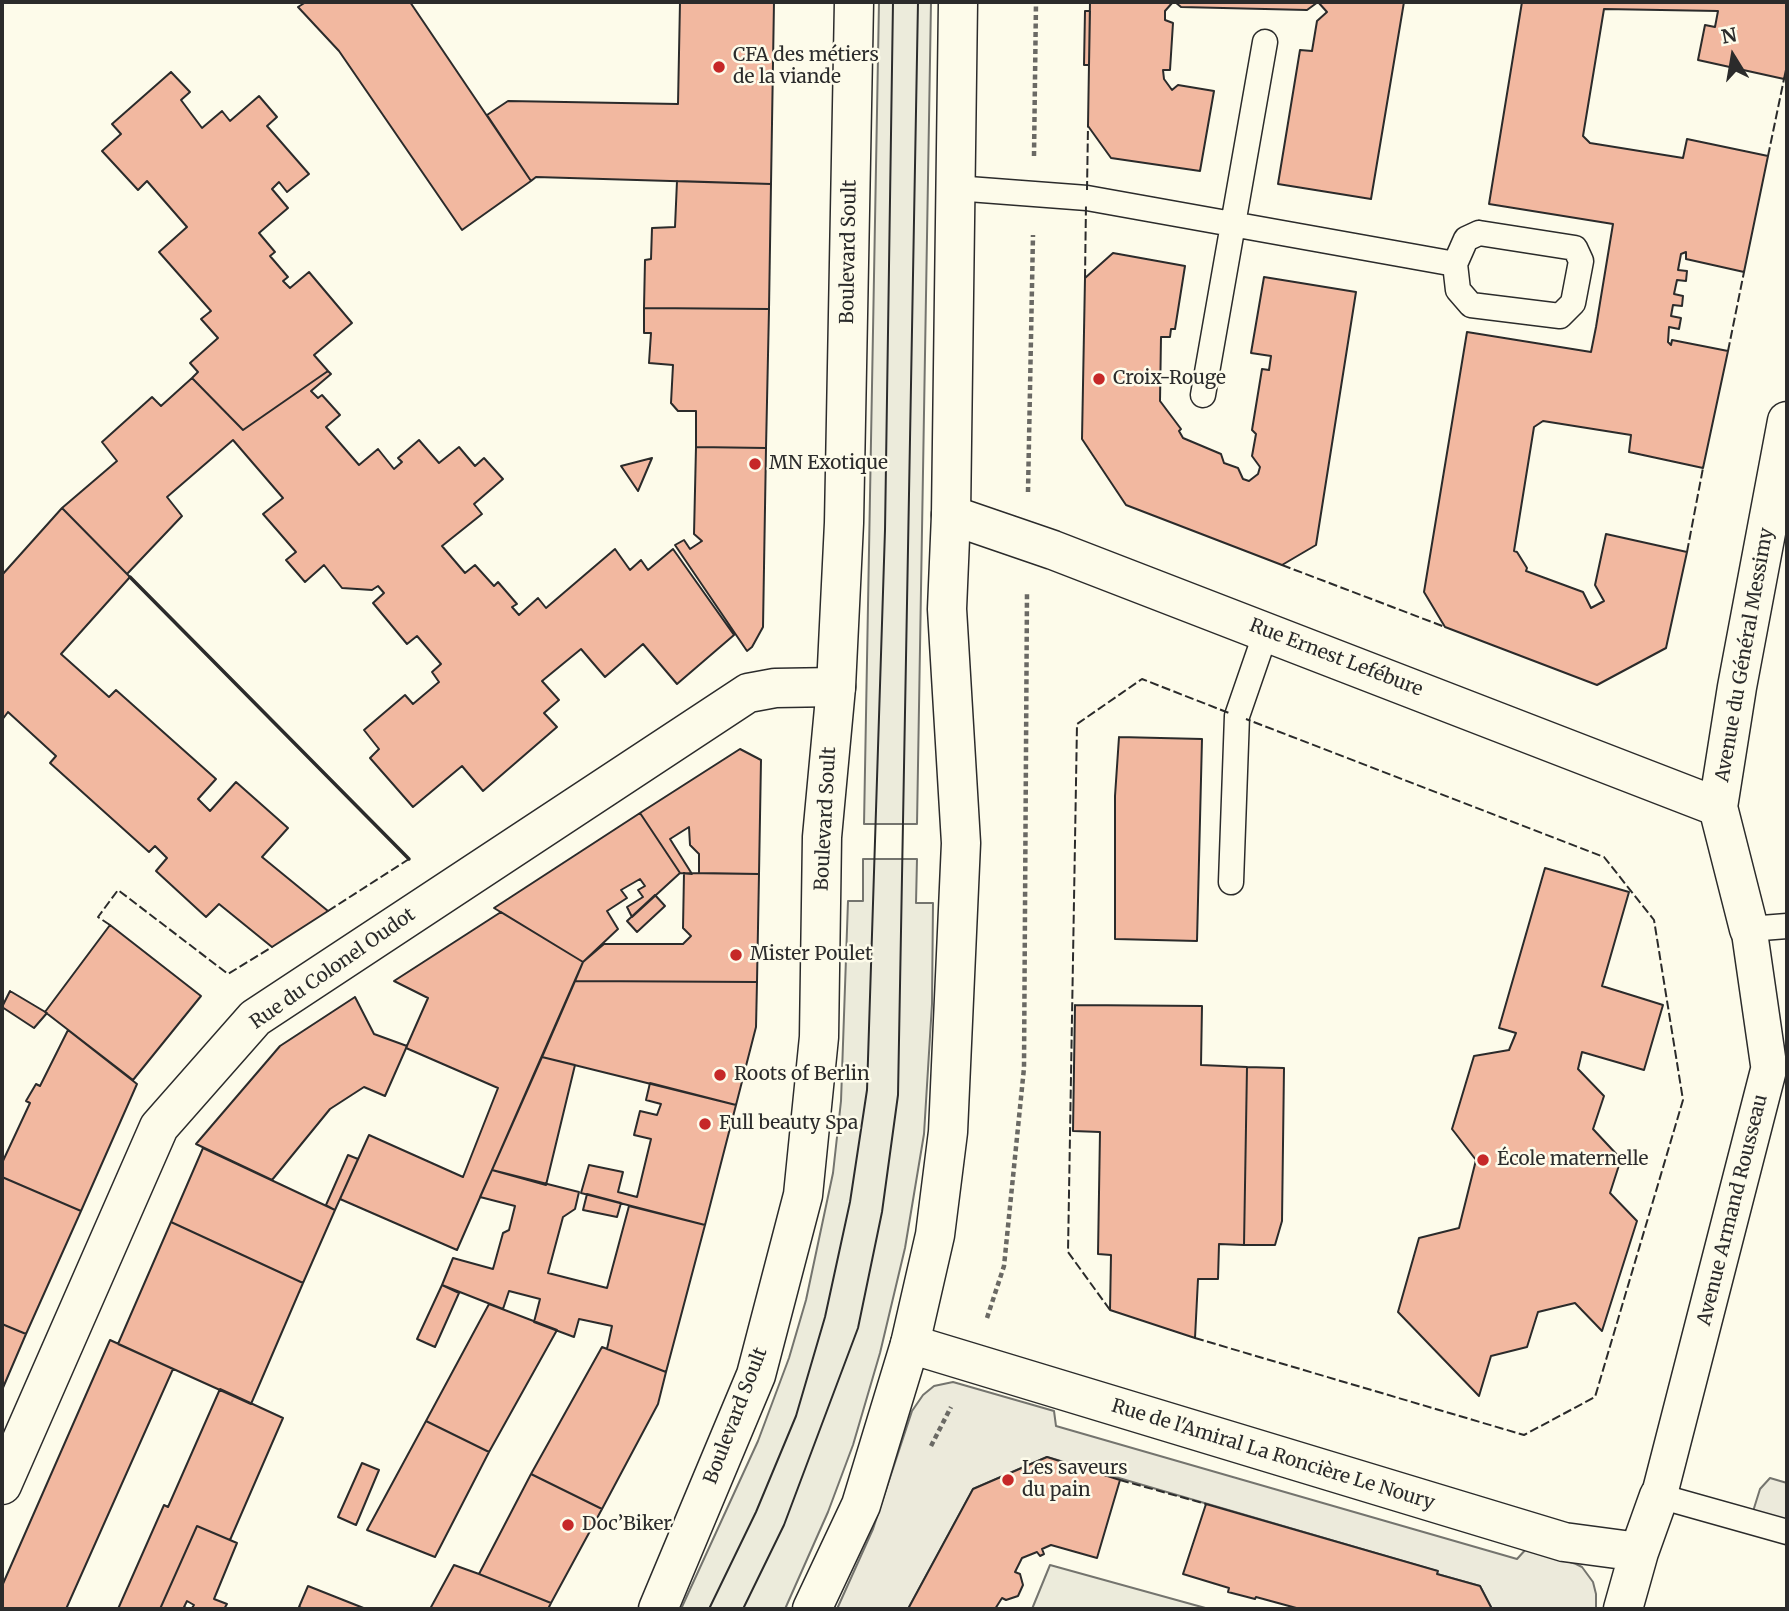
<!DOCTYPE html>
<meta charset="utf-8">
<style>
body{margin:0}
#map{position:relative;width:1789px;height:1611px;overflow:hidden;background:#fdfbea;font-family:Merriweather,serif}
canvas{display:block}
.frame{position:absolute;inset:0;border:4px solid #2b2b2b;pointer-events:none}
.north{position:absolute;left:1698px;top:21px;width:70px;height:70px;-webkit-text-stroke:5px #fdfbea;paint-order:stroke;rotate:349deg;font-size:19px;font-weight:700;line-height:28px;text-align:center;color:#2b2b2b}
.north::after{content:'';display:block;margin:auto;width:24px;height:32px;background:#2b2b2b;clip-path:polygon(50% 0,100% 100%,50% 72%,0 100%)}
</style>
<div id="map">
<canvas width="1789" height="1611"></canvas>
<div class="frame"></div>
<div class="north">N</div>
</div>
<script>
const g = document.querySelector('canvas').getContext('2d');
g.lineJoin = 'round';
function fillPath(path, color) {
  g.fillStyle = color;
  g.fill(path, 'evenodd');
}
function poly(rows) {
  const path = new Path2D();
  for (const r of rows) {
    path.moveTo(r[0], r[1]);
    for (let i = 2; i < r.length; i += 2) path.lineTo(r[i], r[i + 1]);
  }
  return path;
}
function strokePath(path, color, width, dash) {
  g.strokeStyle = color;
  g.lineWidth = width;
  g.lineCap = dash ? 'butt' : 'round';
  g.setLineDash(dash || []);
  g.stroke(path);
}
function drawText(font, color, halo, rows, align = 'center') {
  g.font = font + ' Merriweather,serif';
  g.lineWidth = 5;
  g.setLineDash([]);
  g.textBaseline = 'middle';
  g.strokeStyle = halo;
  g.fillStyle = color;
  for (const [text, x, y, turn = 0] of rows) {
    g.save();
    g.translate(x, y);
    g.rotate((+turn || 0) * Math.PI / 180);
    g.textAlign = isNaN(turn) ? turn : align;
    if (halo) g.strokeText(text, 0, 0);
    g.fillText(text, 0, 0);
    g.restore();
  }
}
const green = poly([
 [879,2,931,2,917,824,864,824,879,2],
 [863,859,917,859,916,903,933,903,932,1004,924,1134,905,1248,880,1353,853,1445,828,1512,785,1609,681,1609,758,1441,789,1358,806,1300,833,1173,841,1101,848,901,863,901,863,859],
 [1050,1565,1209,1609,1032,1609,1050,1565]
]);
fillPath(green, '#ecebdb');
strokePath(green, '#74746e', 2);
const parking = poly([
 [953,1382,1054,1411,1056,1426,1517,1559,1527,1548,1576,1564,1582,1567,1593,1582,1596,1594,1596,1609,1492,1609,1480,1586,1437,1574,1437,1571,1047,1457,973,1489,908,1609,837,1609,873,1529,912,1411,923,1395,934,1386,953,1382],
 [1770,1478,1787,1483,1787,1532,1750,1521,1760,1489,1770,1478]
]);
fillPath(parking, '#eceadb');
strokePath(parking, '#74746e', 2);
const building = poly([
 [306,2,410,2,531,181,462,230,339,51,298,7,306,2],
 [680,2,774,2,771,184,536,177,531,181,487,115,508,101,678,104,680,2],
 [1090,2,1173,2,1165,11,1165,20,1173,23,1170,70,1163,70,1164,79,1172,90,1178,85,1214,91,1200,171,1111,158,1088,126,1090,2],
 [1175,2,1404,2,1371,199,1278,184,1300,50,1312,51,1317,21,1327,12,1318,2,1307,10,1181,7,1175,2],
 [1522,2,1787,2,1787,65,1784,79,1698,60,1705,25,1715,27,1718,11,1604,9,1583,136,1590,143,1683,158,1687,139,1768,156,1744,272,1686,259,1686,252,1681,254,1678,270,1687,271,1686,281,1677,280,1674,294,1683,296,1682,306,1673,305,1671,316,1681,318,1679,329,1669,327,1668,342,1671,345,1672,340,1728,351,1703,468,1629,452,1631,435,1543,421,1534,427,1514,551,1517,552,1527,568,1526,571,1583,592,1591,608,1604,601,1595,585,1606,534,1687,552,1666,648,1597,685,1445,627,1424,592,1467,332,1591,352,1596,327,1613,224,1489,204,1522,2],
 [1085,11,1090,11,1089,65,1084,65,1085,11],
 [171,72,190,92,181,100,202,128,222,111,230,121,259,96,277,117,267,126,309,174,287,192,279,182,272,189,288,208,259,233,275,252,270,256,288,277,283,281,290,288,309,272,352,323,314,355,328,371,243,430,192,378,198,372,190,363,218,338,201,319,211,311,159,252,187,227,147,181,138,190,102,151,121,134,112,124,171,72],
 [677,181,771,184,769,309,644,308,645,260,651,259,652,228,675,227,677,181],
 [1113,253,1185,266,1175,329,1171,329,1170,337,1161,337,1160,401,1181,429,1179,431,1183,438,1221,454,1224,463,1238,468,1243,479,1249,481,1258,474,1260,467,1252,456,1256,434,1252,430,1262,369,1269,370,1271,356,1251,353,1264,277,1356,292,1316,545,1282,565,1126,505,1082,439,1085,278,1113,253],
 [644,308,769,309,766,448,696,447,696,411,678,411,671,403,673,365,649,363,651,333,644,333,644,308],
 [328,371,331,374,311,391,318,398,322,395,340,415,326,427,359,465,378,449,394,469,402,462,398,458,419,440,439,463,459,447,475,466,484,458,503,479,474,504,482,514,442,546,465,573,475,565,494,586,498,582,517,604,512,607,519,615,538,598,546,608,615,549,630,570,641,560,648,570,673,549,734,635,677,684,643,644,605,677,581,649,542,681,559,700,544,713,557,727,483,791,462,766,413,807,370,758,379,749,364,730,405,695,413,704,439,682,432,672,441,664,417,636,407,644,373,603,384,593,378,586,372,590,342,588,324,565,305,582,286,560,296,552,263,514,283,498,233,440,167,497,182,516,127,574,62,508,117,461,102,442,152,397,161,406,192,378,243,430,328,371],
 [696,447,766,448,763,627,752,647,747,651,675,545,684,540,690,549,702,541,694,534,696,447],
 [652,458,638,491,621,466,652,458],
 [62,508,130,577,61,654,109,697,116,690,216,779,198,799,210,811,236,782,288,828,262,857,328,911,272,947,219,904,206,917,156,871,167,858,155,846,149,852,50,763,56,756,8,712,2,720,2,575,62,508],
 [1119,737,1202,739,1197,941,1115,939,1115,796,1119,737],
 [740,749,761,760,759,874,699,873,699,854,690,845,689,827,670,839,692,874,680,873,640,813,740,749],
 [640,813,680,873,632,917,627,907,643,897,638,890,645,886,640,879,621,890,627,898,607,911,618,929,583,962,494,908,640,813],
 [1545,868,1629,892,1602,986,1663,1005,1644,1070,1582,1052,1578,1069,1604,1096,1593,1129,1621,1159,1610,1193,1637,1221,1602,1331,1575,1303,1538,1312,1527,1347,1491,1356,1479,1396,1398,1312,1419,1238,1459,1228,1476,1160,1452,1129,1474,1056,1509,1050,1516,1033,1499,1028,1545,868],
 [684,873,759,874,757,982,575,981,583,962,604,944,683,944,691,936,683,928,684,873],
 [655,895,665,906,637,932,627,921,655,895],
 [501,912,583,962,457,1250,340,1199,369,1135,463,1177,498,1088,406,1048,428,998,394,981,501,912],
 [110,925,201,996,133,1080,45,1012,110,925],
 [575,981,757,982,756,1027,736,1105,542,1057,575,981],
 [10,991,47,1013,34,1028,2,1007,10,991],
 [355,997,374,1034,407,1046,385,1096,364,1087,330,1109,272,1180,196,1144,280,1046,355,997],
 [1075,1005,1202,1006,1201,1065,1247,1067,1244,1245,1219,1244,1218,1279,1198,1279,1195,1338,1110,1310,1111,1255,1098,1254,1100,1132,1073,1131,1075,1005],
 [68,1030,137,1084,81,1211,2,1177,2,1163,30,1103,26,1101,36,1084,40,1086,68,1030],
 [542,1057,575,1065,546,1185,492,1170,542,1057],
 [1247,1067,1284,1068,1282,1221,1275,1245,1244,1245,1247,1067],
 [650,1083,736,1105,705,1225,581,1193,589,1165,623,1172,618,1192,637,1197,651,1139,634,1135,640,1111,657,1115,661,1104,646,1100,650,1083],
 [203,1148,335,1210,303,1283,171,1222,203,1148],
 [348,1155,358,1159,335,1210,326,1205,348,1155],
 [492,1170,579,1192,575,1209,563,1217,548,1273,607,1288,629,1206,705,1225,666,1372,607,1349,612,1326,579,1319,574,1337,534,1322,540,1299,509,1291,503,1309,442,1285,453,1258,493,1269,503,1233,509,1230,515,1206,480,1197,492,1170],
 [2,1177,81,1211,26,1334,2,1324,2,1177],
 [587,1194,621,1203,617,1217,583,1210,587,1194],
 [171,1222,303,1283,251,1404,118,1344,171,1222],
 [442,1285,459,1293,435,1347,417,1339,442,1285],
 [489,1304,557,1330,489,1452,426,1421,489,1304],
 [2,1324,26,1334,2,1390,2,1324],
 [110,1340,173,1369,66,1609,2,1609,2,1586,110,1340],
 [602,1347,666,1372,658,1404,602,1509,531,1474,602,1347],
 [220,1389,283,1418,230,1540,197,1526,160,1609,118,1609,164,1505,168,1507,220,1389],
 [426,1421,489,1452,435,1557,367,1530,426,1421],
 [1047,1457,1120,1480,1097,1558,1051,1545,1042,1549,1044,1554,1040,1556,1037,1552,1022,1558,1015,1572,1020,1574,1023,1585,1018,1596,1006,1600,1002,1598,995,1609,908,1609,973,1489,1047,1457],
 [362,1463,379,1470,356,1525,338,1517,362,1463],
 [531,1474,602,1509,551,1603,479,1574,531,1474],
 [1206,1504,1438,1571,1437,1574,1480,1586,1492,1609,1300,1609,1256,1597,1255,1599,1228,1592,1229,1588,1183,1574,1206,1504],
 [197,1526,237,1543,214,1599,227,1604,224,1609,194,1609,192,1608,194,1605,187,1601,184,1607,188,1609,160,1609,197,1526],
 [454,1565,479,1574,551,1603,548,1609,430,1609,454,1565],
 [308,1586,366,1609,303,1609,299,1607,308,1586]
]);
fillPath(building, '#f2b8a0');
strokePath(building, '#2b2b2b', 2);
const service = poly([
 [955,188,1087,198,1455,264],
 [1479,233,1575,248,1581,261,1573,303,1560,316,1471,305,1458,290,1455,264,1466,239,1479,233],
 [1203,395,1265,42],
 [1231,882,1237,716,1266,632],
 [1749,929,1787,926],
 [1659,1496,1787,1532]
]);
const pedestrian = poly([
 [1659,1496,1769,1068,1749,929]
]);
const minor = poly([
 [951,515,1053,550,1718,807],
 [1749,929,1718,807,1737,687,1787,421],
 [910,1344,1564,1542,1639,1552],
 [2,1485,159,1127,255,1018,748,693,775,688,836,687],
 [1623,1609,1639,1552,1659,1496]
]);
const primary = poly([
 [658,1609,756,1375,803,1195,819,1037,822,837,836,687,844,523,854,2],
 [812,1609,861,1505,910,1344,935,1235,948,1132,961,843,947,609,951,515,958,2]
]);
strokePath(service, '#2b2b2b', 27);
strokePath(pedestrian, '#2b2b2b', 38);
strokePath(minor, '#2b2b2b', 41);
strokePath(primary, '#2b2b2b', 41);
strokePath(poly([
 [1034,156,1036,2],
 [1028,492,1033,235],
 [987,1318,1004,1266,1024,1068,1027,592],
 [931,1446,951,1407]
]), '#6a6964', 4.5, [5, 3.5]);
strokePath(service, '#fdfbea', 24);
strokePath(pedestrian, '#fdfbea', 35);
strokePath(minor, '#fdfbea', 38);
strokePath(primary, '#fdfbea', 38);
strokePath(poly([
 [709,1609,756,1512,796,1416,825,1317,850,1202,867,1090,885,530,893,2],
 [743,1609,784,1525,858,1328,882,1212,898,1095,918,2]
]), '#2b2b2b', 2);
strokePath(poly([
 [1768,156,1784,79],
 [1087,190,1088,126],
 [1085,278,1086,204],
 [1728,351,1744,272],
 [1687,552,1703,468],
 [1282,565,1445,627],
 [328,911,409,859],
 [110,925,98,917,118,890,228,974,272,947],
 [1110,1310,1068,1252,1077,724,1142,679,1229,713],
 [1195,1338,1524,1435,1595,1397,1683,1100,1654,920,1604,857,1246,719],
 [1120,1480,1206,1504]
]), '#2b2b2b', 2, [9, 3.5]);
strokePath(poly([
 [130,577,409,859]
]), '#2b2b2b', 3.5);
for (const [x, y, r, color] of [
 [719,67,7,"#c62828"],
 [1099,379,7,"#c62828"],
 [755,464,7,"#c62828"],
 [736,955,7,"#c62828"],
 [720,1075,7,"#c62828"],
 [705,1124,7,"#c62828"],
 [1483,1160,7,"#c62828"],
 [1008,1480,7,"#c62828"],
 [568,1525,7,"#c62828"]
]) {
  const dot = new Path2D();
  dot.arc(x, y, r, 0, 2 * Math.PI);
  g.fillStyle = color;
  g.fill(dot);
  strokePath(dot, '#fdfbea', 2.5);
}
drawText('19px', '#2b2b2b', '#fdfbea', [
 ["CFA des métiers",733,56],
 ["de la viande",733,78],
 ["Croix-Rouge",1113,379],
 ["MN Exotique",769,464],
 ["Mister Poulet",750,955],
 ["Roots of Berlin",734,1075],
 ["Full beauty Spa",719,1124],
 ["École maternelle",1497,1160],
 ["Les saveurs",1022,1469],
 ["du pain",1022,1491],
 ["Doc’Biker",582,1525]
], 'left');
drawText('19px', '#2b2b2b', '#fdfbea', [
 ["Boulevard Soult",849,252,-89],
 ["Avenue du Général Messimy",1745,655,-80],
 ["Rue Ernest Lefébure",1336,658,21],
 ["Boulevard Soult",826,819,-87],
 ["Rue du Colonel Oudot",333,969,-35],
 ["Avenue Armand Rousseau",1733,1210,-76],
 ["Boulevard Soult",736,1416,-69],
 ["Rue de l'Amiral La Roncière Le Noury",1273,1455,17]
]);
</script>
